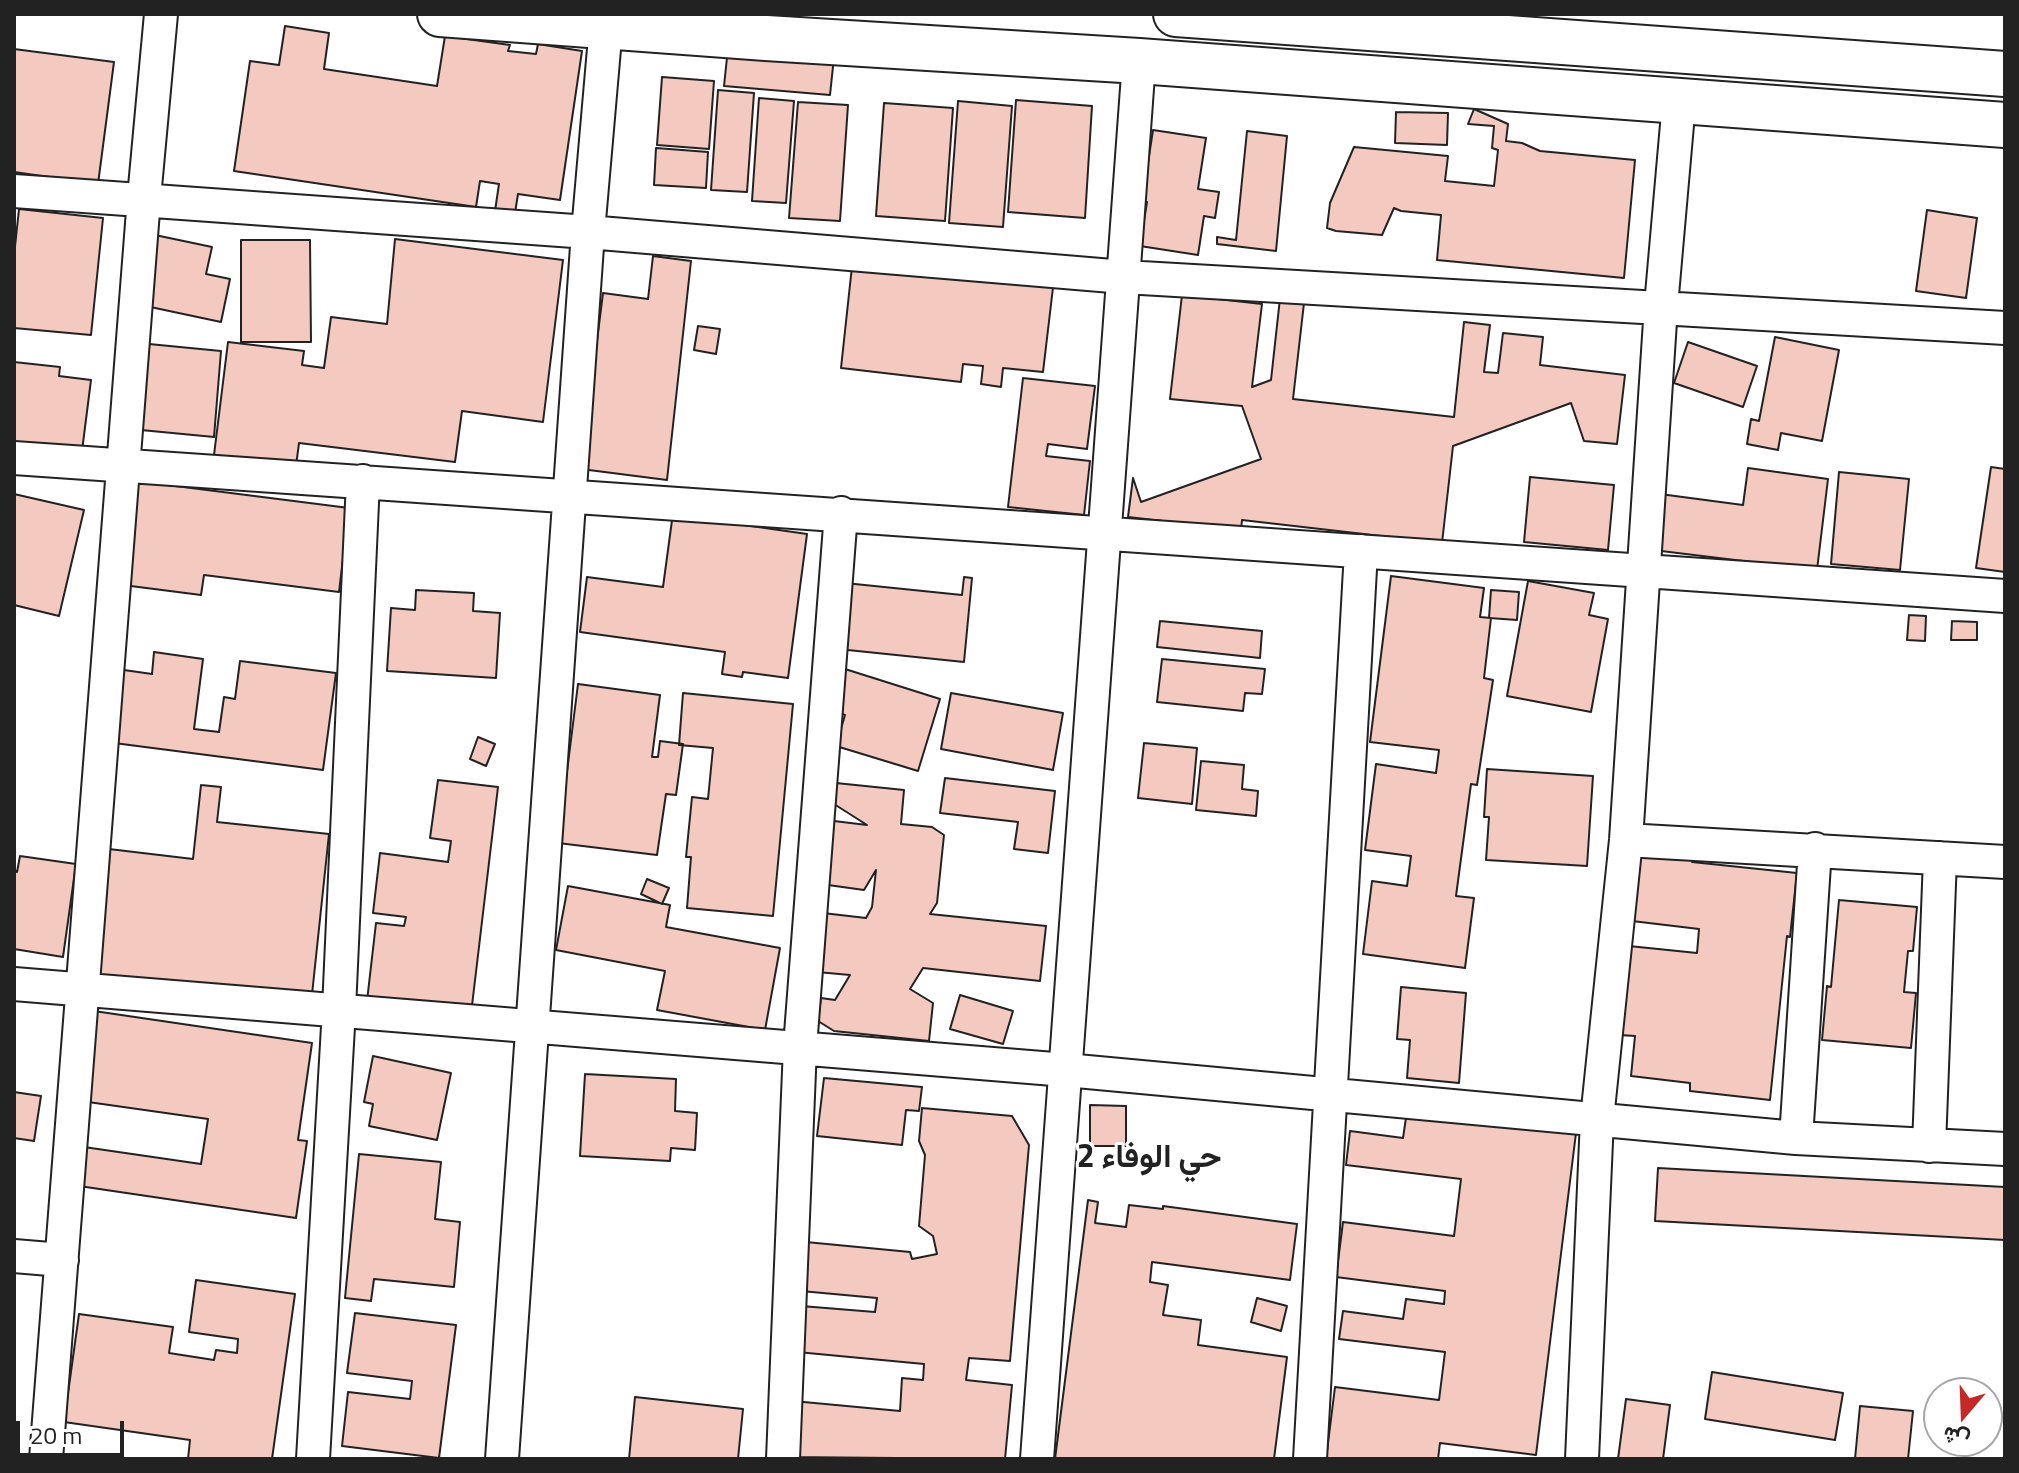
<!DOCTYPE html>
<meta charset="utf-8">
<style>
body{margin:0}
#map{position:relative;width:2019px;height:1473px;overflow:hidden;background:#fff;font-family:"Titillium Web",Vazirmatn,sans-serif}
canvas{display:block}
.frame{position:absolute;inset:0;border:16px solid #222;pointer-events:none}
.north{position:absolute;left:1923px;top:1377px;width:80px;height:80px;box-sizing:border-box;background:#fff;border:2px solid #a7a7a7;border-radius:50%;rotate:199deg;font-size:22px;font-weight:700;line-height:32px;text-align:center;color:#222}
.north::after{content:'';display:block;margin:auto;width:28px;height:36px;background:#c62828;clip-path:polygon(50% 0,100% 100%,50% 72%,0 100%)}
.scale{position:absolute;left:16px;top:1421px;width:108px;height:36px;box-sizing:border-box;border:4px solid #222;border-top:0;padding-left:10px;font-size:24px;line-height:28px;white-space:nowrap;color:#222;-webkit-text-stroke:6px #fff;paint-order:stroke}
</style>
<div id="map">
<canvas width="2019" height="1473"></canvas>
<div class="frame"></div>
<div class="north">ش</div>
<div class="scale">20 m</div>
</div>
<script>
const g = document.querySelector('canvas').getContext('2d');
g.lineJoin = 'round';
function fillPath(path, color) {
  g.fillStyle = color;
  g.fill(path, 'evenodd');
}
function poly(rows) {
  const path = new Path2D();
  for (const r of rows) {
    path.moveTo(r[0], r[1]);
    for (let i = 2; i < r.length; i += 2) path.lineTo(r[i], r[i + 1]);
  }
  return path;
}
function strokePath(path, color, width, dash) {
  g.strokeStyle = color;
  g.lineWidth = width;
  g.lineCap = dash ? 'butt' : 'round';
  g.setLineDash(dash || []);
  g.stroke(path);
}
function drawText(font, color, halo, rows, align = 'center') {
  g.font = font + ' "Titillium Web",Vazirmatn,sans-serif';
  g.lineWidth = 6;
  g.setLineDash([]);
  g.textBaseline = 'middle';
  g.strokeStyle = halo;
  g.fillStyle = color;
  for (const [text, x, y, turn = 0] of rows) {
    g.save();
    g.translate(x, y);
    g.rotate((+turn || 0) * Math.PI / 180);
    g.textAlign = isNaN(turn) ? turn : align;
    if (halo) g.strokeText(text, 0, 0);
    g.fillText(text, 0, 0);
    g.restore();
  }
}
const building = poly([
 [285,26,329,33,324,69,437,86,445,36,510,45,508,51,536,54,538,44,582,51,560,200,518,194,515,213,495,211,499,184,480,181,476,207,234,171,250,61,279,65,285,26],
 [728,48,834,57,830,95,724,86,728,48],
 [14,49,114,62,98,184,14,172,14,49],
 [662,77,714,81,709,149,657,145,662,77],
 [718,90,754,93,747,192,711,190,718,90],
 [759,98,794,101,786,203,752,201,759,98],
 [1016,100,1092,106,1085,218,1008,212,1016,100],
 [958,101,1012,106,1003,227,949,223,958,101],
 [798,102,848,105,840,221,789,218,798,102],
 [884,103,953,108,945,221,876,216,884,103],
 [1474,109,1508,124,1506,141,1522,143,1540,151,1635,160,1624,278,1437,260,1441,215,1401,211,1394,208,1382,235,1336,231,1327,228,1330,203,1354,147,1448,156,1445,181,1494,186,1498,150,1492,148,1494,126,1468,124,1474,109],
 [1396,112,1448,113,1447,145,1395,143,1396,112],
 [1153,130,1206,138,1198,189,1219,192,1215,218,1204,216,1198,255,1140,246,1147,202,1142,202,1153,130],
 [1247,131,1287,136,1276,251,1217,244,1217,237,1236,240,1247,131],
 [656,148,708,152,706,188,654,185,656,148],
 [19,209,103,218,91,335,14,328,14,256,19,209],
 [1927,210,1977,218,1966,298,1916,291,1927,210],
 [155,235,212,247,206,274,230,279,221,322,141,305,155,235],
 [395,239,563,260,543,422,462,411,455,462,299,443,296,466,214,455,228,342,304,351,302,365,324,368,331,317,387,324,395,239],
 [241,240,310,240,311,342,241,342,241,240],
 [653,256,691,261,667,480,581,469,603,293,648,299,653,256],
 [853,257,1054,279,1043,372,1003,368,1001,387,981,384,983,366,963,364,961,382,841,368,853,257],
 [1283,271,1320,274,1316,305,1304,303,1293,399,1454,417,1464,322,1490,325,1484,372,1498,373,1503,333,1543,337,1540,365,1625,375,1617,444,1584,441,1571,403,1453,446,1442,543,1242,520,1241,530,1128,517,1133,478,1141,502,1261,459,1242,406,1170,399,1182,295,1262,304,1252,387,1271,380,1283,271],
 [698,326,720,329,716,354,694,350,698,326],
 [1775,337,1839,350,1822,441,1781,433,1778,450,1747,444,1751,419,1759,421,1775,337],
 [1688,342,1757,366,1743,407,1674,383,1688,342],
 [149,344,221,351,214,437,141,430,149,344],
 [14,362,60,367,59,376,91,380,82,451,14,443,14,362],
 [1023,378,1095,386,1087,449,1048,444,1046,456,1090,461,1084,515,1008,507,1023,378],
 [1991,467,2005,469,2005,572,1976,568,1991,467],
 [1748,468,1828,479,1817,570,1653,550,1660,494,1743,505,1748,468],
 [1839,472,1909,479,1900,570,1831,564,1839,472],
 [1530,477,1614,485,1608,550,1524,542,1530,477],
 [136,481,349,508,339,592,204,575,201,595,123,585,136,481],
 [14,494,84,510,59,616,14,605,14,494],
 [675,498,746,507,744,525,807,534,788,678,743,672,742,677,722,674,725,652,580,632,587,577,663,587,675,498],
 [1391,576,1484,588,1480,617,1491,618,1484,678,1493,680,1477,785,1471,784,1456,896,1474,898,1465,968,1363,954,1372,881,1407,886,1411,856,1365,850,1376,764,1436,773,1439,750,1370,742,1391,576],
 [964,577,972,578,964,662,838,649,845,583,962,595,964,577],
 [1528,581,1594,593,1589,615,1608,619,1591,712,1507,696,1528,581],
 [416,590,474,593,473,611,500,613,496,678,387,671,391,608,415,610,416,590],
 [1491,590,1519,592,1517,620,1489,618,1491,590],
 [1909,615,1926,616,1925,641,1907,640,1909,615],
 [1160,621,1262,631,1260,658,1157,647,1160,621],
 [1952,621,1977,622,1977,640,1951,640,1952,621],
 [154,652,203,659,194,729,219,732,224,697,235,699,240,661,336,673,323,770,114,743,124,670,152,674,154,652],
 [1162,659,1265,669,1262,694,1245,693,1243,711,1157,702,1162,659],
 [845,669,940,699,918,771,836,746,845,715,832,710,845,669],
 [578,684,660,695,652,757,658,757,660,741,683,744,676,795,666,794,657,855,558,843,578,684],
 [683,693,793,704,773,916,687,908,691,857,686,857,692,797,708,799,713,748,679,745,683,693],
 [951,693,1063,713,1053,770,941,749,951,693],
 [478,737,495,744,486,766,470,759,478,737],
 [1144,743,1197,748,1192,804,1138,798,1144,743],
 [1201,761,1244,765,1242,789,1258,791,1256,816,1196,810,1201,761],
 [1487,769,1593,776,1587,866,1486,860,1489,817,1484,817,1487,769],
 [945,778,1055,791,1048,853,1014,849,1018,822,940,813,945,778],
 [438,780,498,787,471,1014,367,1001,376,923,404,926,406,917,373,913,380,853,448,862,451,841,430,838,438,780],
 [836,783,904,790,901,824,932,827,944,835,937,903,930,914,1046,926,1040,981,923,968,910,989,933,1003,929,1041,834,1031,818,1021,821,998,835,1000,850,975,817,972,823,913,866,918,872,907,876,870,864,890,828,885,834,821,867,825,834,804,836,783],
 [201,785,221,787,217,822,329,834,311,1004,94,979,109,849,193,859,201,785],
 [1640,845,1694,851,1692,862,1797,873,1790,937,1787,936,1770,1100,1690,1091,1690,1083,1631,1076,1635,1036,1620,1035,1629,946,1697,953,1699,929,1632,921,1640,845],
 [20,856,76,864,63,957,14,949,14,871,17,872,20,856],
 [647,879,669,888,662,904,641,894,647,879],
 [568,886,670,905,666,927,780,948,765,1030,657,1010,665,971,556,950,568,886],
 [1839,900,1917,907,1913,951,1908,951,1904,992,1916,993,1911,1048,1822,1040,1827,986,1831,987,1839,900],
 [1401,987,1466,993,1459,1083,1407,1078,1410,1040,1397,1039,1401,987],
 [960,995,1013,1011,1003,1044,950,1029,960,995],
 [94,1011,312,1043,298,1140,307,1141,296,1218,79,1186,84,1147,201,1164,208,1119,81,1101,94,1011],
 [373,1056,451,1073,437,1140,369,1126,373,1104,364,1102,373,1056],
 [585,1074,676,1079,675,1111,697,1113,695,1150,671,1148,670,1161,580,1156,585,1074],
 [824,1078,922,1087,919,1111,906,1110,902,1145,817,1136,824,1078],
 [14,1092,41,1096,34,1141,14,1138,14,1092],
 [1090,1105,1126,1106,1126,1146,1090,1146,1090,1105],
 [922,1108,1012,1116,1029,1145,1010,1361,969,1358,966,1380,1012,1385,1005,1459,787,1457,793,1401,900,1411,902,1378,923,1380,924,1364,797,1352,801,1306,875,1312,877,1298,801,1291,806,1242,910,1252,912,1259,937,1254,933,1236,919,1226,925,1155,919,1141,922,1108],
 [1407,1111,1576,1133,1536,1455,1440,1443,1438,1459,1326,1459,1335,1387,1439,1400,1445,1352,1339,1339,1343,1311,1403,1319,1406,1299,1444,1304,1445,1291,1336,1277,1343,1222,1454,1236,1461,1179,1346,1165,1350,1131,1403,1138,1407,1111],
 [359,1154,441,1162,435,1219,460,1222,454,1287,374,1279,371,1301,345,1298,359,1154],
 [1658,1168,2005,1187,2005,1240,1655,1221,1658,1168],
 [1088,1200,1098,1202,1095,1223,1126,1227,1129,1205,1163,1209,1163,1206,1297,1224,1290,1280,1152,1262,1150,1282,1168,1285,1163,1315,1201,1320,1198,1345,1287,1357,1274,1459,1055,1459,1088,1200],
 [196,1280,295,1294,272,1459,188,1459,190,1440,64,1422,79,1314,173,1327,169,1353,214,1360,216,1350,237,1353,238,1339,189,1332,196,1280],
 [1257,1298,1287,1306,1281,1331,1251,1322,1257,1298],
 [355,1313,456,1325,439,1458,342,1446,348,1392,410,1399,412,1381,347,1373,355,1313],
 [1712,1372,1843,1393,1835,1440,1705,1419,1712,1372],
 [635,1397,743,1409,738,1459,629,1459,635,1397],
 [1626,1399,1670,1405,1663,1459,1618,1459,1626,1399],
 [1860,1406,1913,1411,1908,1459,1855,1459,1860,1406]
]);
fillPath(building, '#f3c9c0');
strokePath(building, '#222', 2);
const minor = poly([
 [14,191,588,232,1124,277,2005,328],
 [14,458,2005,596],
 [1626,840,2005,862],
 [14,984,1066,1070,1796,1138,2005,1149],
 [1796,1138,1815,849],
 [1929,1146,1940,858],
 [14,1256,62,1260],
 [46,1459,144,198,161,14],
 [313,1459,339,1009,363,481],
 [502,1459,588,232,606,26],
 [783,1459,800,1047,841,513],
 [1037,1459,1139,61],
 [1310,1459,1361,551],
 [1582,1459,1597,1119,1626,840,1661,306,1679,102]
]);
const primary = poly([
 [440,14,766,38,1139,61,2005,125],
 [1176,14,2005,74]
]);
strokePath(minor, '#222', 36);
strokePath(primary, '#222', 48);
strokePath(minor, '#fff', 32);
strokePath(primary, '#fff', 44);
drawText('bold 32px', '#222', '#fff', [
 ["حي الوفاء 2",1149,1159]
]);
</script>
